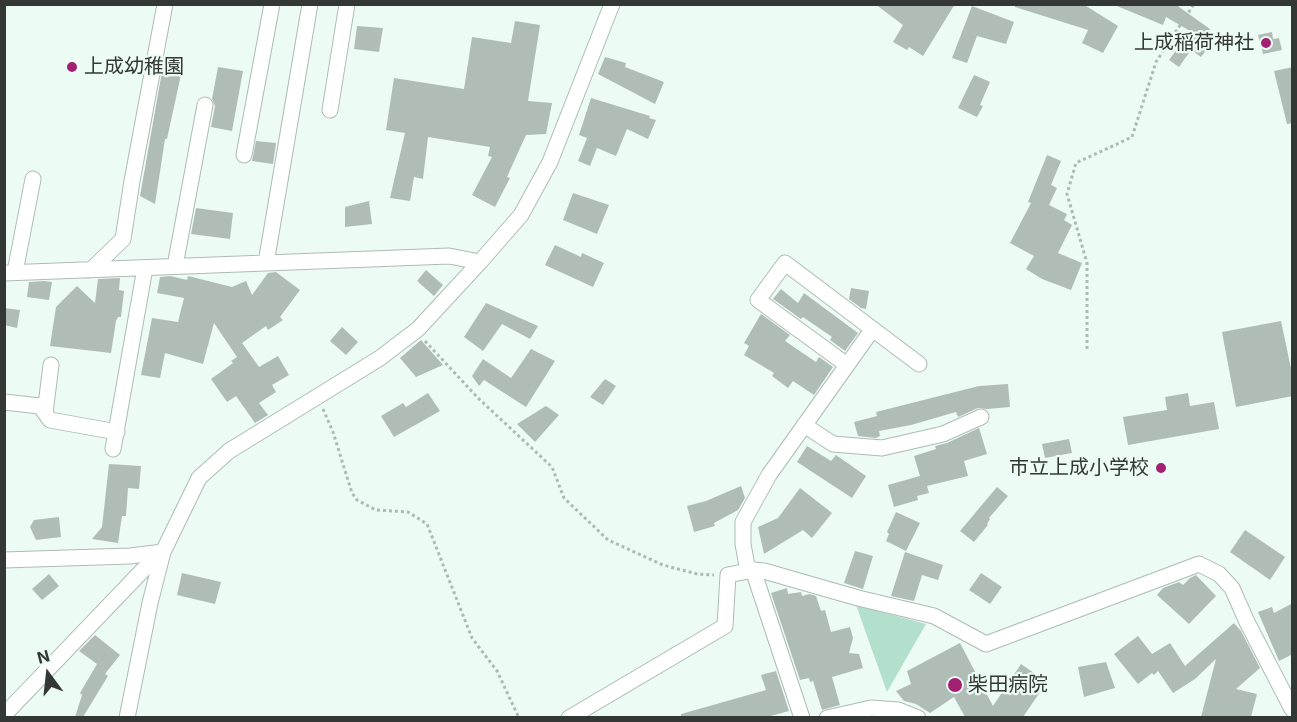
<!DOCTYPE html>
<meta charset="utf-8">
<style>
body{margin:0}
#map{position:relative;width:1297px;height:722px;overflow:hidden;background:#edfbf5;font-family:Inter,sans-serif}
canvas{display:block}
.frame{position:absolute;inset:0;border:6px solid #333836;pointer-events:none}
.north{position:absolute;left:18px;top:644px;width:60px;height:60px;-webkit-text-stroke:4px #edfbf5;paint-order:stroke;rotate:345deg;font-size:16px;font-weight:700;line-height:24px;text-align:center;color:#333836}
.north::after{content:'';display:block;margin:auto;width:21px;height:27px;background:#333836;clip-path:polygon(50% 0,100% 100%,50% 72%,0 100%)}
</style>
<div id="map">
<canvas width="1297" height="722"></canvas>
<div class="frame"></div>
<div class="north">N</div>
</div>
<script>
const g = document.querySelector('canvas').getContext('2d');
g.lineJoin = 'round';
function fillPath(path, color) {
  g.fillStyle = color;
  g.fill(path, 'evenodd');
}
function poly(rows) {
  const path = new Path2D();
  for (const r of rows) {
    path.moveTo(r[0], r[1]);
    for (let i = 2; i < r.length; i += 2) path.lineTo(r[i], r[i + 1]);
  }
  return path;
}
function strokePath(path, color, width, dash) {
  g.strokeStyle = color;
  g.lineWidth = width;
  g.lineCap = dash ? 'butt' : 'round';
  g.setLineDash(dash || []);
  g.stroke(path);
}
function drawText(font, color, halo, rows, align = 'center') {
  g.font = font + ' Inter,"Noto Sans JP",sans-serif';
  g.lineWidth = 4.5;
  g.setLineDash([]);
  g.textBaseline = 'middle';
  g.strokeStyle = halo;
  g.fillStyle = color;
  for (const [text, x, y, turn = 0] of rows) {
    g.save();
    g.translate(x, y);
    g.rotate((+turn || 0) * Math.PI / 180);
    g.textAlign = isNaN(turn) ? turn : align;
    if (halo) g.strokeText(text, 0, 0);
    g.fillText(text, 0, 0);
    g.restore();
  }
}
fillPath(poly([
 [856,605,926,624,887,692]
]), '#b3e0cd');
fillPath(poly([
 [875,4,955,4,923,56,909,47,907,50,893,42,903,25],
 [1015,4,1083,4,1118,26,1103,53,1082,43,1088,30,1015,7],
 [1112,4,1175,4,1210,29,1209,34,1215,38,1201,57,1191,50,1179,67,1169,60,1190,31,1166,17,1163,25],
 [972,6,1014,22,1006,44,977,36,967,63,952,58],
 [515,21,540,25,528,101,552,103,546,134,526,135,507,177,510,178,495,207,472,195,492,157,488,156,490,147,428,137,423,179,414,177,410,201,390,198,405,133,386,130,394,78,464,89,472,37,511,43],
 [357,26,383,28,379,52,354,49],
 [1272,32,1273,39,1279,38,1282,50,1263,54,1258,35],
 [605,57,626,63,625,67,664,82,655,104,598,74],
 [163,66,182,70,167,139,165,139,155,204,140,196],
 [218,67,243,71,232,131,211,127,215,106,212,99],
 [1293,67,1293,123,1287,124,1274,71],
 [974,75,990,82,980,105,983,106,977,117,958,108],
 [591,98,650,116,649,118,656,120,648,139,627,129,616,156,597,148,590,166,578,161,587,138,579,135],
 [256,141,276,143,273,164,252,161],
 [1047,155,1061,161,1051,185,1057,188,1049,205,1067,214,1064,220,1072,225,1058,253,1082,263,1071,290,1042,279,1026,269,1034,256,1010,243,1031,203,1028,202],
 [573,193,609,205,597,234,563,220],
 [369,201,372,224,345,227,345,207],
 [196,208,233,213,230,239,191,234],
 [555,245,581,257,582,253,604,263,593,287,545,265],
 [426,270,443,285,434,296,417,281],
 [276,272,300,290,280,317,283,320,268,330,266,326,242,343,259,367,278,356,289,375,272,385,276,392,259,403,268,415,255,423,236,396,227,402,211,379,233,363,231,361,237,357,214,323,203,364,165,353,160,378,141,375,152,318,178,322,184,298,157,293,160,277,170,276,187,280,188,276,232,287,246,281,252,295,268,273],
 [120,278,119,290,124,291,121,317,118,317,116,321,111,353,50,346,56,307,77,286,95,303,98,279],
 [44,281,52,282,49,300,27,297,29,282],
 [851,288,869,291,866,309,861,308,849,299],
 [781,289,798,303,804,293,858,333,845,351,830,340,832,337,803,317,801,319,773,299],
 [486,303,538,326,530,339,502,324,483,351,464,337],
 [4,308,20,310,17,328,4,325],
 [761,314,790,335,785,341,816,362,819,357,833,367,814,395,793,381,788,388,772,376,774,373,744,355,749,346,744,343],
 [1281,321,1293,378,1293,396,1236,407,1222,332],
 [342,327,358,342,346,355,330,341],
 [421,340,443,365,416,377,400,358],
 [531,349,555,361,526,407,484,380,479,386,472,376,483,359,511,378],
 [605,379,616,386,603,405,590,397],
 [1008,384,1010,407,987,409,978,408,958,417,956,412,911,425,879,431,880,436,876,438,858,436,854,422,877,416,876,412,979,386],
 [428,393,440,411,394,437,381,416,403,403,406,407],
 [1188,393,1190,406,1214,402,1219,429,1128,445,1123,417,1167,410,1165,397],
 [546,406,559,415,535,442,517,424],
 [979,428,987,454,964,461,968,476,927,486,929,493,917,496,918,500,894,507,888,485,920,476,914,456,936,449,935,446,947,443],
 [1069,439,1072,453,1045,458,1042,444],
 [807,446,831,461,836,455,866,476,852,498,797,462],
 [109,464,141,466,139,489,128,488,126,516,122,516,118,543,92,539,102,527],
 [741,486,745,498,738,510,714,523,715,526,694,532,687,506,706,501],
 [997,487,1008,496,989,518,990,519,987,524,988,525,974,542,960,531],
 [800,488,832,513,812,538,803,530,764,554,758,527,778,518],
 [896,512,920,523,906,551,886,541,889,534,887,532],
 [59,517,61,537,36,540,30,527,34,520],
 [1245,530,1285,557,1270,580,1230,552],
 [855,551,873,556,863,589,844,583],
 [905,552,943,565,938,580,922,575,914,601,891,596],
 [182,573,221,582,215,604,177,595],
 [981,573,1002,587,990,604,969,590],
 [49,574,59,586,42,600,32,589],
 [1196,575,1216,596,1189,624,1157,595,1163,588,1179,582,1183,585,1190,578],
 [787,588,788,594,801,592,802,596,809,594,816,596,821,611,825,610,831,632,850,627,853,638,849,653,859,654,863,668,832,677,840,705,822,710,813,681,810,682,809,678,800,680,771,593],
 [1293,603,1293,654,1279,661,1258,612,1272,607,1274,613],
 [1234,623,1241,631,1260,668,1236,689,1257,694,1251,717,1201,717,1216,659,1195,679,1173,693,1158,671,1154,675,1152,673,1138,684,1114,654,1138,636,1152,654,1170,643,1185,666],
 [95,635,120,655,105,674,108,676,83,717,75,717,82,695,80,693,97,664,79,651],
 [960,643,993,706,1021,664,1047,682,1023,717,965,717,954,697,930,713,916,704,904,701,896,691,911,684,907,671],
 [1106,662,1115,688,1084,697,1078,667],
 [776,671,789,711,767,717,681,717,681,714,766,690,761,675]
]), '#b0bdb7');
const minor = poly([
 [330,110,347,4],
 [244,155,272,4],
 [266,263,310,4],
 [175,266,205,105],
 [91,270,123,239,132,181,165,4],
 [15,272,33,179],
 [4,273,449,256,480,262],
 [847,365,758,300,785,263,919,364],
 [4,402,40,406,50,420,117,432],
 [45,413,51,365],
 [804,425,833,444,882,448,943,434,981,417],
 [113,449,145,268],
 [4,560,130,556,163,552],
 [4,715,143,570,163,552],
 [127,718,150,603,163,552,199,478,229,451,380,358,418,329,480,262,521,215,550,162,612,4],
 [569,718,725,626,728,575,753,570,764,571,858,598,934,616,986,644,1199,564,1219,574,1232,588,1247,622,1292,709],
 [802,718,753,570,747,566,743,544,743,522,769,475,872,330],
 [827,718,871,708,898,710,918,718]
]);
strokePath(minor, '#aebbb5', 17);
strokePath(poly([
 [425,341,478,398,552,467,564,498,608,540,663,565,697,574,714,575],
 [1087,349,1087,263,1067,194,1076,163,1132,137,1156,62,1194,4],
 [323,409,333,432,352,493,357,500,376,510,408,512,427,524,472,638,497,671,519,718]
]), '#afbab5', 3, [3, 3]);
strokePath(minor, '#fff', 15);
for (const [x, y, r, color] of [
 [1266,43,6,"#a12071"],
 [72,67,6,"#a12071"],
 [1161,468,6,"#a12071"],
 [955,685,8,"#a12071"]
]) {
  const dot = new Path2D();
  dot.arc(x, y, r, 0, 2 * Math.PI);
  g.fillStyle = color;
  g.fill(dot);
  strokePath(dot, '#edfbf5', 2);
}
drawText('20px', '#333836', '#edfbf5', [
 ["上成稲荷神社",1254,43],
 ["上成幼稚園",84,67,"left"],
 ["市立上成小学校",1149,468],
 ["柴田病院",968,685,"left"]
], 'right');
</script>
